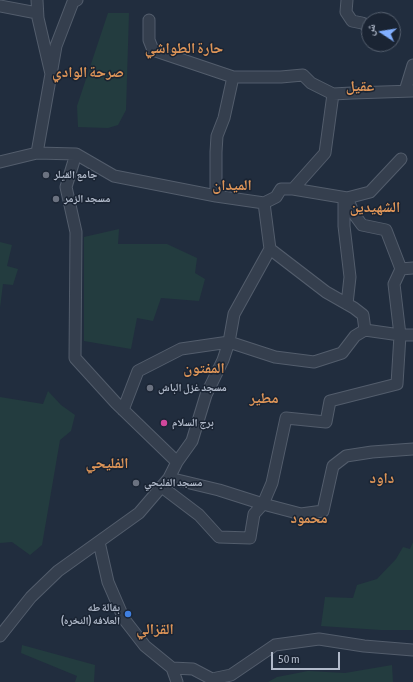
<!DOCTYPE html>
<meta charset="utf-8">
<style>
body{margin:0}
#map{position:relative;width:413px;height:682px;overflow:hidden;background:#212d3e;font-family:"Asap Condensed","Noto Naskh Arabic",sans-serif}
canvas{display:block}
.north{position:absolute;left:361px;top:12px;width:40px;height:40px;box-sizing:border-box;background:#1a2433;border:1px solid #56606f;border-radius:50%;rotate:282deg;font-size:11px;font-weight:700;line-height:16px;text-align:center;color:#b1baca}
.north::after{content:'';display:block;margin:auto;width:14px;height:18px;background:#81afff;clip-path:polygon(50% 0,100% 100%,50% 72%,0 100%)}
.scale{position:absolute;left:271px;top:652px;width:69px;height:18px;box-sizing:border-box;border:2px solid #b1baca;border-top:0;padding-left:5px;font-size:12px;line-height:14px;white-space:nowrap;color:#b1baca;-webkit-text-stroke:3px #1a2433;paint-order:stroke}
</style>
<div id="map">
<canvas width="413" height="682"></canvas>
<div class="north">ش</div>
<div class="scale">50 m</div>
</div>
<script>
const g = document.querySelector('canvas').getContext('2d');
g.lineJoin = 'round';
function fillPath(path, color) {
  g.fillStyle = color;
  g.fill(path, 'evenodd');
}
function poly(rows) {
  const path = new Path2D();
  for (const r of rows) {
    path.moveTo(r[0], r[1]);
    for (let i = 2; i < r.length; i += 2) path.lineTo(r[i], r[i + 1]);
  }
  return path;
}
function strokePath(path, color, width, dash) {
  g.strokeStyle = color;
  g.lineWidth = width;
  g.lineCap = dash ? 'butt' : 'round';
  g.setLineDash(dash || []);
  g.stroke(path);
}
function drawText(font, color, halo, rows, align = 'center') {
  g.font = font + ' "Asap Condensed","Noto Naskh Arabic",sans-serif';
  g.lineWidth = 3;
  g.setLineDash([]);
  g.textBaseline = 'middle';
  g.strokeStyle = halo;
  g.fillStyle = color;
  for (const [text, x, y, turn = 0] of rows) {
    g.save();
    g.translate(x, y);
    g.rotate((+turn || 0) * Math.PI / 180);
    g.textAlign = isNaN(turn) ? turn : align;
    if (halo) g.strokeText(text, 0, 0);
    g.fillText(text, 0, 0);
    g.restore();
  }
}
fillPath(poly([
 [108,13,129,13,126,110,118,125,108,128,78,127,77,106],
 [119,229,118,244,167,244,197,258,195,273,205,279,199,301,161,298,153,321,137,318,131,349,84,341,84,237],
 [0,242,12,245,7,266,18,269,13,285,3,284,0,308],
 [48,391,61,405,75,415,71,431,60,440,42,545,30,555,12,542,0,543,0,397,43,404],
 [413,542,413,630,381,630,321,626,325,597,353,598,357,585,377,579,396,559,403,547,410,549],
 [22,645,95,665,94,682,75,682,77,676,21,653],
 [392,665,393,682,268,682,277,677,308,671,345,673]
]), '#233c3f');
const minor = poly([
 [37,0,38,18,51,74,37,153],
 [347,0,346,12,352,21,362,23,369,26],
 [0,6,37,13],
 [149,20,149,40,153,50,233,77,281,77,303,75,311,83,333,94],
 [52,69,56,46,73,2,77,0],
 [405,91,413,65],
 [76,154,66,187,76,232,75,358,116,403,177,462],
 [0,162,37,153,76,154,114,176,216,196,264,203,270,249,326,292,354,308,363,315,365,330,400,335,394,284,401,269,413,268],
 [293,189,325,153,333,94,352,93,413,91],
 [216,196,216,152,217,136,224,118,233,77],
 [344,198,344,226,350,277,347,304],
 [347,198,370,192,401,159],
 [264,203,276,197,281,189,293,189,347,198,354,214,362,225,386,230,401,269],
 [123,410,138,371,181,349,229,342,275,357,314,362,342,353,355,336,365,330],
 [169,478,219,490,263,504,301,514,323,511,333,466,346,456,372,452,413,449],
 [162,487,199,515,219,537,250,538,254,514,263,504,272,483,286,418,326,422,330,401,397,384,400,335,413,335],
 [99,542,108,582,124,619,145,646,172,668,193,669,212,679,231,675,275,645,319,639,364,646,413,650],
 [0,636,31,597,58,571,139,513,169,478,177,462,192,441,206,395,223,360,229,342,234,314,270,249],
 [172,668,177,682]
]);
strokePath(minor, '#535d6c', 13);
strokePath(minor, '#353f4e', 11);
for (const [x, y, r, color] of [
 [46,175,4,"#6b7280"],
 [56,199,4,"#6b7280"],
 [150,388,4,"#6b7280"],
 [164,423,4,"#d1479c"],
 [136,483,4,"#6b7280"],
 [128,614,4,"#3f7fe0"]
]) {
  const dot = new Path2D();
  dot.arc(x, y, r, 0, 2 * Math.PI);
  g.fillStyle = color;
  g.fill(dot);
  strokePath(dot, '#1a2433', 1.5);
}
drawText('bold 11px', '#b1baca', '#1a2433', [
 ["جامع القيلر",54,175],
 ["مسجد الزمر",64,199],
 ["مسجد غزل الباش",158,388],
 ["برج السلام",172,423],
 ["مسجد الفليحي",144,483],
 ["بقالة طه",120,608,"right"],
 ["العلافه (النخره)",120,621,"right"]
], 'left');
drawText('bold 15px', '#de9558', '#1a2433', [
 ["حارة الطواشي",184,48],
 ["صرحة الوادي",88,72],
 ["عقيل",360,86],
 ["الميدان",232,185],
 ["الشهيدين",375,207],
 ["المفتون",204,368],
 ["مطير",264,398],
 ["الفليحي",107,463],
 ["داود",382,478],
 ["محمود",309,518],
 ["القزالي",155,629]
]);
</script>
